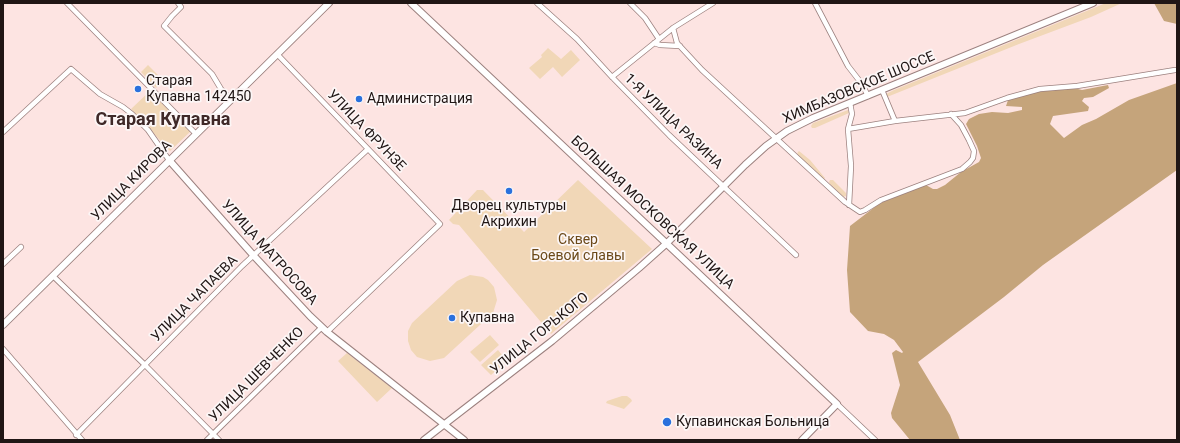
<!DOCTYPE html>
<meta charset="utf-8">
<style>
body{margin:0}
#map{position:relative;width:1180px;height:443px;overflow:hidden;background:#fde4e2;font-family:Roboto,sans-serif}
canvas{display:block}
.frame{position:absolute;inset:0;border:4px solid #201615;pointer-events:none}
</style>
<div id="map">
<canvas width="1180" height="443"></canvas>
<div class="frame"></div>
</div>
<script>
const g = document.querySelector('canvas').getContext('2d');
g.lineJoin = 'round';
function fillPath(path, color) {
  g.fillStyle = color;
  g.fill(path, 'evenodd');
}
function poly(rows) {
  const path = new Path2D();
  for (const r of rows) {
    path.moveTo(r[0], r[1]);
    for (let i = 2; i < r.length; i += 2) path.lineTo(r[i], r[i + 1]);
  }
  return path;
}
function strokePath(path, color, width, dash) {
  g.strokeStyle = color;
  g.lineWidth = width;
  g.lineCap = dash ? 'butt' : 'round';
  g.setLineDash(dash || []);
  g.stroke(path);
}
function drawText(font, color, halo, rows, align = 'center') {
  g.font = font + ' Roboto,sans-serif';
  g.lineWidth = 3.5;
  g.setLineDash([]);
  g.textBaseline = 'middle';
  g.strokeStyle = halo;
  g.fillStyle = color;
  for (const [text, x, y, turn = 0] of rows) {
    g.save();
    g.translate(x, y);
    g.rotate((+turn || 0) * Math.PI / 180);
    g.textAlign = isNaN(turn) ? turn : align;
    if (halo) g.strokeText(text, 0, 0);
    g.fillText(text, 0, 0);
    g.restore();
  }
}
fillPath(poly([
 [1106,3,1122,3,1091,17,1019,44,887,97,886,96,886,94,894,90],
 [548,48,561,59,571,50,580,60,562,77,553,67,540,79,529,68,542,57,541,55],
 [148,65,163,80,156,88,141,72],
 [151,90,191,131,170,151,131,109],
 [848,110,849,113,815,128,812,128,811,126,813,123],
 [799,151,810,160,825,178,824,179,799,157,797,154,798,152],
 [578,180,652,249,551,334,459,225,453,224,449,220,477,190,483,190,524,232],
 [830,180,833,180,846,193,846,196,843,197,830,184,829,182],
 [470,275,483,277,488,280,494,287,497,300,493,313,444,358,430,361,417,357,411,350,408,341,408,331,412,323,457,281],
 [490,335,499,345,480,362,470,352],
 [498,350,507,361,491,375,481,365],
 [347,353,392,388,377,402,338,361],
 [622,396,627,396,631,399,632,401,624,409,606,403,607,401]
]), '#f1d7b7');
fillPath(poly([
 [1154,3,1177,3,1177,24,1164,21],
 [1177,83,1177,170,1043,265,1004,297,918,362,950,415,960,440,910,440,892,418,891,413,900,385,892,353,896,350,902,353,903,352,894,340,884,334,868,331,850,312,847,270,850,226,880,203,926,185,933,189,937,189,945,185,961,172,979,162,981,158,977,146,966,124,969,119,979,114,992,112,1008,113,1022,110,1022,107,1006,106,1008,100,1040,91,1074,88,1082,90,1108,85,1109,88,1093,97,1084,98,1082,101,1089,107,1088,111,1053,116,1050,124,1064,138,1082,125,1096,119,1129,100]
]), '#c5a47b');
const street = poly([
 [67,3,196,134],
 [178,3,181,7,172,16,164,26,212,74,221,89,231,99],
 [537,3,577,39,612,77,669,135,796,255],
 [630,3,645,18,659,39],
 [815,3,848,66,862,84,868,96],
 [673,28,677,43,702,70,845,202,860,212,865,210,881,200,962,169,970,162,973,158,974,151,969,140,961,125,951,114],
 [654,43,660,45,680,46],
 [277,54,440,224,327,332],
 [612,77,673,28,713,3],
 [882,90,895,121],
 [848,129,895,121,965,113,1007,98,1040,89,1077,86,1175,70],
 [3,132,71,69,100,94,123,107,132,114,148,130,169,160],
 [849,205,851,166,848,129,852,114,850,103],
 [3,264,21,247],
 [53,276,145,365,219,440],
 [3,349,82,440],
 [837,404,875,440],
 [76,435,242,266,368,149],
 [207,440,322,327]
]);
const secondary = poly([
 [411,3,837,404,802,440],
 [169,160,254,256,310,316,327,332,464,440],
 [3,325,329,3],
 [424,440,552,341,639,268,667,243,745,165,766,146,787,131,813,118,1093,3]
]);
strokePath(street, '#9c817f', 6);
strokePath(secondary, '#9c817f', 8);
strokePath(street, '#fff', 4.5);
strokePath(secondary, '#fff', 6);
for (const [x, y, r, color] of [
 [138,89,4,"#2a71dd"],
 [359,99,4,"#2a71dd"],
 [509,191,4,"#2a71dd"],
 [452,318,4,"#2a71dd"],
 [667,422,5,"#2a71dd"]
]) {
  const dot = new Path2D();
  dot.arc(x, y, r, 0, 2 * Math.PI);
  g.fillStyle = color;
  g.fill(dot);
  strokePath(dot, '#fcf6f6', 1.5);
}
drawText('14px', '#201615', '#fcf6f6', [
 ["Старая",146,81],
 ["Купавна 142450",146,97],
 ["Администрация",367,99],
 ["Дворец культуры",509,206,"center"],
 ["Акрихин",509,222,"center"],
 ["Купавна",460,318],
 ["Купавинская Больница",676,422]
], 'left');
drawText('14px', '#201615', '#fcf6f6', [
 ["ХИМБАЗОВСКОЕ ШОССЕ",859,88,-23],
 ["1-Я УЛИЦА РАЗИНА",673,122,44],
 ["УЛИЦА ФРУНЗЕ",366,131,46],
 ["УЛИЦА КИРОВА",132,181,-45],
 ["БОЛЬШАЯ МОСКОВСКАЯ УЛИЦА",652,213,43],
 ["УЛИЦА МАТРОСОВА",269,253,48],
 ["УЛИЦА ЧАПАЕВА",195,299,-45],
 ["УЛИЦА ГОРЬКОГО",540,334,-39],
 ["УЛИЦА ШЕВЧЕНКО",257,375,-45]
]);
drawText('14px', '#6b4919', '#fcf6f6', [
 ["Сквер",578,240],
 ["Боевой славы",578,256]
]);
drawText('bold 18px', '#3f2928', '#fcf6f6', [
 ["Старая Купавна",163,120]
]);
</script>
